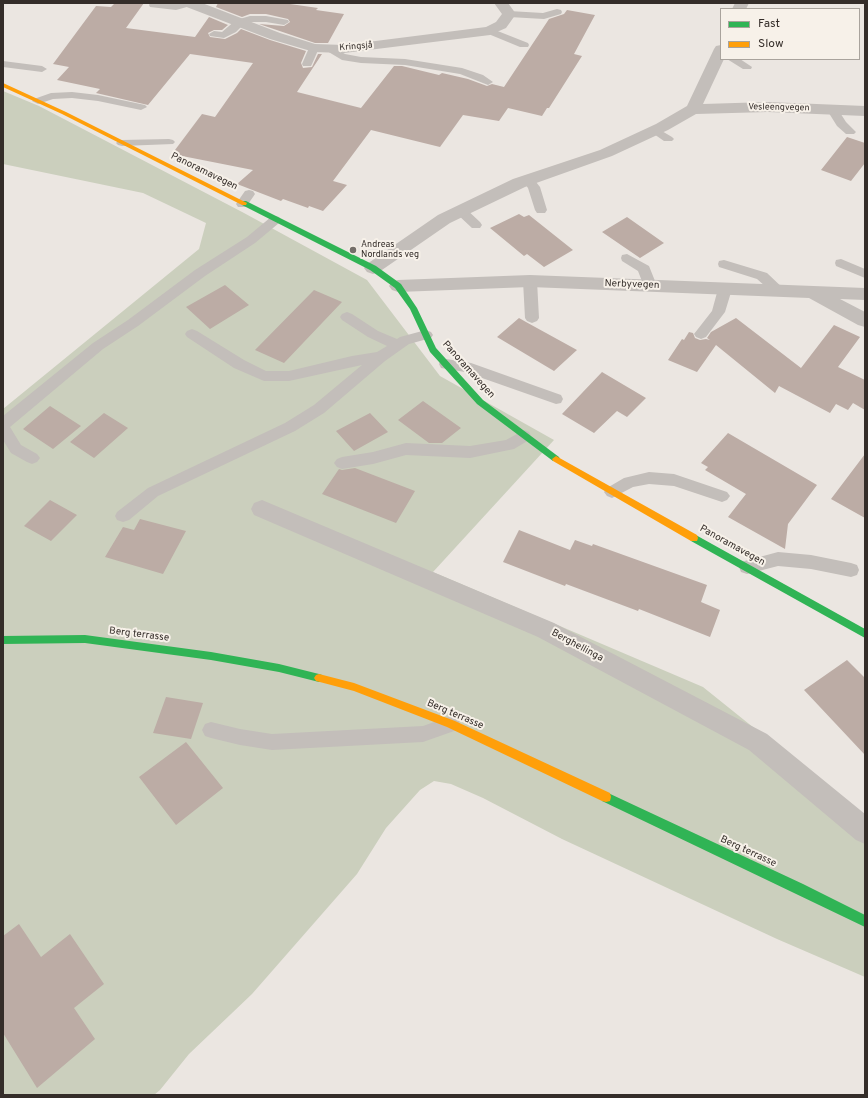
<!DOCTYPE html>
<meta charset="utf-8">
<style>
body{margin:0}
#map{position:relative;width:868px;height:1098px;overflow:hidden;background:#ebe6e1;font-family:Overpass,sans-serif}
canvas{display:block}
.frame{position:absolute;inset:0;border:4px solid #342d29;pointer-events:none}
.legend{position:absolute;left:720px;top:8px;width:140px;height:52px;box-sizing:border-box;background:#f7f1e9;border:1px solid #a9a39c;margin:0;padding:5px 7px;list-style:none;font-size:12px;color:#342d29}
.legend li{display:flex;align-items:center;gap:8px;height:20px}
.legend b{width:20px;border:1px solid #a9a39c}
</style>
<div id="map">
<canvas width="868" height="1098"></canvas>
<div class="frame"></div>
<ul class="legend">
<li><b style="height:5px;background:#30b455"></b>Fast</li>
<li><b style="height:5px;background:#ff9f0a"></b>Slow</li>
</ul>
</div>
<script>
const g = document.querySelector('canvas').getContext('2d');
g.lineJoin = 'round';
function fillPath(path, color) {
  g.fillStyle = color;
  g.fill(path, 'evenodd');
}
function poly(rows) {
  const path = new Path2D();
  for (const r of rows) {
    path.moveTo(r[0], r[1]);
    for (let i = 2; i < r.length; i += 2) path.lineTo(r[i], r[i + 1]);
  }
  return path;
}
function strokePath(path, color, width, dash) {
  g.strokeStyle = color;
  g.lineWidth = width;
  g.lineCap = dash ? 'butt' : 'round';
  g.setLineDash(dash || []);
  g.stroke(path);
}
function drawText(font, color, halo, rows, align = 'center') {
  g.font = font + ' Overpass,sans-serif';
  g.lineWidth = 4;
  g.setLineDash([]);
  g.textBaseline = 'middle';
  g.strokeStyle = halo;
  g.fillStyle = color;
  for (const [text, x, y, turn = 0] of rows) {
    g.save();
    g.translate(x, y);
    g.rotate((+turn || 0) * Math.PI / 180);
    g.textAlign = isNaN(turn) ? turn : align;
    if (halo) g.strokeText(text, 0, 0);
    g.fillText(text, 0, 0);
    g.restore();
  }
}
fillPath(poly([
 [3,91,39,106,244,213,367,280,440,376,554,440,433,572,703,687,865,817,865,977,777,939,562,839,483,798,451,784,434,781,420,790,386,828,357,874,252,994,189,1054,160,1090,154,1095,3,1095,3,409,199,249,206,223,143,193,3,164]
]), '#cbcfbd');
fillPath(poly([
 [115,3,144,3,126,28,195,37,209,17,228,25,222,30,214,30,208,33,210,37,225,39,237,33,241,29,270,40,306,51,301,63,303,68,312,67,318,54,322,54,297,92,361,108,394,66,402,66,439,75,442,73,468,79,487,86,492,84,504,87,549,19,564,14,567,10,595,15,574,54,582,56,549,108,547,108,542,116,508,108,499,121,463,115,440,147,371,130,333,181,347,185,323,211,309,206,308,208,283,199,281,201,237,184,253,170,172,154,202,114,215,117,253,63,190,54,148,105,96,93,100,89,57,80,69,67,53,64,96,6,111,7],
 [218,3,283,3,318,8,316,10,344,14,328,43,315,43,259,24,284,26,290,22,288,19,266,14,250,14,242,17,216,7],
 [847,137,865,143,865,163,851,181,821,170],
 [519,214,524,217,529,215,573,250,544,267,527,254,524,256,490,228],
 [627,217,664,243,640,258,602,232],
 [225,285,249,305,210,329,186,307],
 [314,290,342,302,284,363,255,350],
 [519,318,526,322,577,350,554,371,497,337],
 [736,318,801,368,834,325,860,337,838,367,865,380,865,410,853,403,848,410,836,404,830,413,779,386,775,393,716,345,697,372,668,360,682,339,684,340,689,332,693,333,695,338,700,340,706,339,710,340,707,338,711,332],
 [602,372,646,398,627,417,617,411,594,433,562,414],
 [423,401,461,428,442,443,429,443,398,420],
 [50,406,81,426,53,449,23,429],
 [104,413,128,428,94,458,70,442],
 [370,413,388,432,354,451,336,431],
 [728,433,817,485,788,524,785,549,728,517,746,494,705,470,708,467,701,463],
 [865,454,865,518,831,499],
 [355,468,415,491,396,523,322,494,339,469,342,470],
 [50,500,77,515,51,541,24,526],
 [140,519,186,531,163,574,105,557,123,527,134,530],
 [519,530,570,550,575,540,592,546,593,544,707,585,701,602,720,610,710,637,639,609,638,611,566,584,565,586,503,562],
 [847,660,865,678,865,755,804,690],
 [166,697,203,703,191,739,153,733],
 [186,742,223,788,176,825,139,777],
 [19,924,41,957,70,934,104,984,74,1008,95,1039,37,1088,3,1033,3,936]
]), '#bcaca5');
fillPath(poly([
 [150,3,176,4,195,3,194,5,176,10,150,7,149,5,150,3],
 [557,9,561,10,562,12,561,14,544,19,509,17,504,14,509,11,543,13,557,9],
 [250,16,266,16,288,20,289,22,284,25,266,22,251,22,244,24,236,32,224,38,210,36,209,34,214,31,222,32,236,20,250,16],
 [490,28,528,43,529,45,528,47,520,47,486,33,485,31,486,29,490,28],
 [314,45,319,48,312,64,311,66,303,66,302,64,309,48,314,45],
 [331,46,345,54,361,57,405,59,462,68,483,75,493,82,488,85,460,74,405,65,361,63,342,60,327,51,326,49,327,47,331,46],
 [727,59,740,59,752,67,751,69,743,69,727,59],
 [3,61,42,66,47,69,42,72,3,67,3,61],
 [72,92,98,95,145,105,147,107,141,110,98,101,72,98,53,99,38,104,32,101,34,99,51,93,72,92],
 [833,107,837,108,846,122,856,132,854,134,846,134,837,126,827,110,833,107],
 [655,127,672,137,674,139,672,141,664,141,651,132,649,130,651,128,655,127],
 [169,139,173,140,175,142,173,144,122,146,118,145,116,143,118,141,122,140,169,139],
 [528,176,532,177,540,187,547,210,545,213,537,213,535,210,528,188,522,180,524,177,528,176],
 [249,190,253,191,255,194,253,197,246,207,238,207,236,204,238,201,245,191,249,190],
 [461,207,465,208,480,222,482,225,480,228,472,228,457,214,455,211,457,208,461,207],
 [275,216,279,217,281,220,279,223,255,243,205,276,138,326,103,349,10,427,21,445,37,454,40,458,37,462,32,464,27,462,11,453,3,440,3,416,93,343,128,320,195,270,247,237,271,217,275,216],
 [627,254,649,266,657,286,655,289,650,290,645,289,638,271,622,261,621,258,622,255,627,254],
 [841,259,865,269,865,278,836,266,835,263,836,260,841,259],
 [724,260,767,273,786,291,784,294,779,296,774,294,757,279,719,267,718,264,719,261,724,260],
 [530,277,535,278,537,281,539,318,537,321,532,323,527,321,525,318,523,281,525,278,530,277],
 [725,284,730,286,732,289,725,312,706,337,701,339,696,337,694,334,712,311,718,289,720,286,725,284],
 [347,312,352,314,378,331,397,339,400,337,426,330,431,332,433,335,431,338,409,344,385,361,324,413,295,431,158,496,129,520,123,522,117,520,115,516,117,512,148,488,285,423,314,405,362,365,289,381,264,381,234,368,187,337,185,334,187,331,192,329,197,331,244,360,266,371,289,371,352,356,377,352,387,346,368,337,342,320,340,317,342,314,347,312],
 [446,359,471,363,561,395,563,399,561,403,556,404,465,372,441,368,439,364,441,360,446,359],
 [524,430,529,432,531,436,529,440,514,449,470,458,406,455,373,464,342,469,337,467,334,463,337,459,342,457,373,452,406,443,470,446,506,440,524,430],
 [649,472,674,474,727,492,730,496,727,500,722,502,674,486,649,484,633,487,612,498,607,496,604,492,607,488,624,478,649,472],
 [778,552,811,555,851,563,857,565,859,570,857,575,851,577,811,569,778,566,747,574,741,572,739,567,741,562,778,552],
 [451,716,457,718,460,724,457,730,423,742,272,750,240,745,211,738,205,736,202,730,205,724,211,722,240,729,272,734,423,726,451,716]
]), '#c3beba');
fillPath(poly([
 [182,3,202,3,280,33,315,44,344,45,486,27,496,22,502,14,494,3,508,3,516,14,506,28,490,35,344,53,314,52,270,39,184,6,182,3],
 [735,3,749,3,746,9,732,9,735,3],
 [721,45,721,59,724,59,703,104,768,102,865,106,865,116,768,112,696,114,668,130,612,156,525,187,450,223,379,272,373,274,367,272,364,268,367,264,438,215,513,179,600,150,656,124,687,106,714,49,716,46,721,45],
 [530,275,865,288,865,300,840,299,865,312,865,327,858,325,809,298,530,287,398,292,392,290,389,286,392,282,398,280,530,275],
 [262,500,554,623,767,734,865,814,865,844,856,840,749,750,538,637,254,515,251,509,254,503,262,500]
]), '#c3beba');
fillPath(poly([
 [242,201,246,201,376,266,401,284,417,308,436,348,483,400,559,457,560,459,559,461,553,461,477,404,430,352,410,309,395,288,370,270,242,205,242,201],
 [694,534,865,629,865,638,691,541,690,538,691,535,694,534],
 [85,635,211,652,279,664,319,674,322,675,324,678,322,681,319,682,279,672,211,660,85,643,3,644,3,636,85,635],
 [606,792,803,884,865,915,865,927,602,801,601,797,602,793,606,792]
]), '#30b455');
fillPath(poly([
 [3,83,66,112,247,203,246,205,242,205,62,114,3,87,3,83],
 [556,456,697,535,698,538,697,541,691,541,553,461,552,459,556,456],
 [319,674,354,683,455,721,610,793,611,797,610,801,606,802,602,801,447,727,354,691,316,681,314,678,316,675,319,674]
]), '#ff9f0a');
for (const [x, y, r, color] of [
 [353,250,4,"#746e69"]
]) {
  const dot = new Path2D();
  dot.arc(x, y, r, 0, 2 * Math.PI);
  g.fillStyle = color;
  g.fill(dot);
  strokePath(dot, '#f7f1e9', 1.5);
}
drawText('9px', '#342d29', '#f7f1e9', [
 ["Kringsjå",356,47,-5],
 ["Vesleengvegen",779,108,1]
]);
drawText('9px', '#342d29', '#f7f1e9', [
 ["Andreas",361,245],
 ["Nordlands veg",361,255]
], 'left');
drawText('10px', '#342d29', '#f7f1e9', [
 ["Panoramavegen",204,172,26],
 ["Nerbyvegen",632,285,2],
 ["Panoramavegen",468,370,48],
 ["Panoramavegen",732,546,29],
 ["Berg terrasse",139,635,7],
 ["Berghellinga",577,646,28],
 ["Berg terrasse",455,715,23],
 ["Berg terrasse",748,852,25]
]);
</script>
